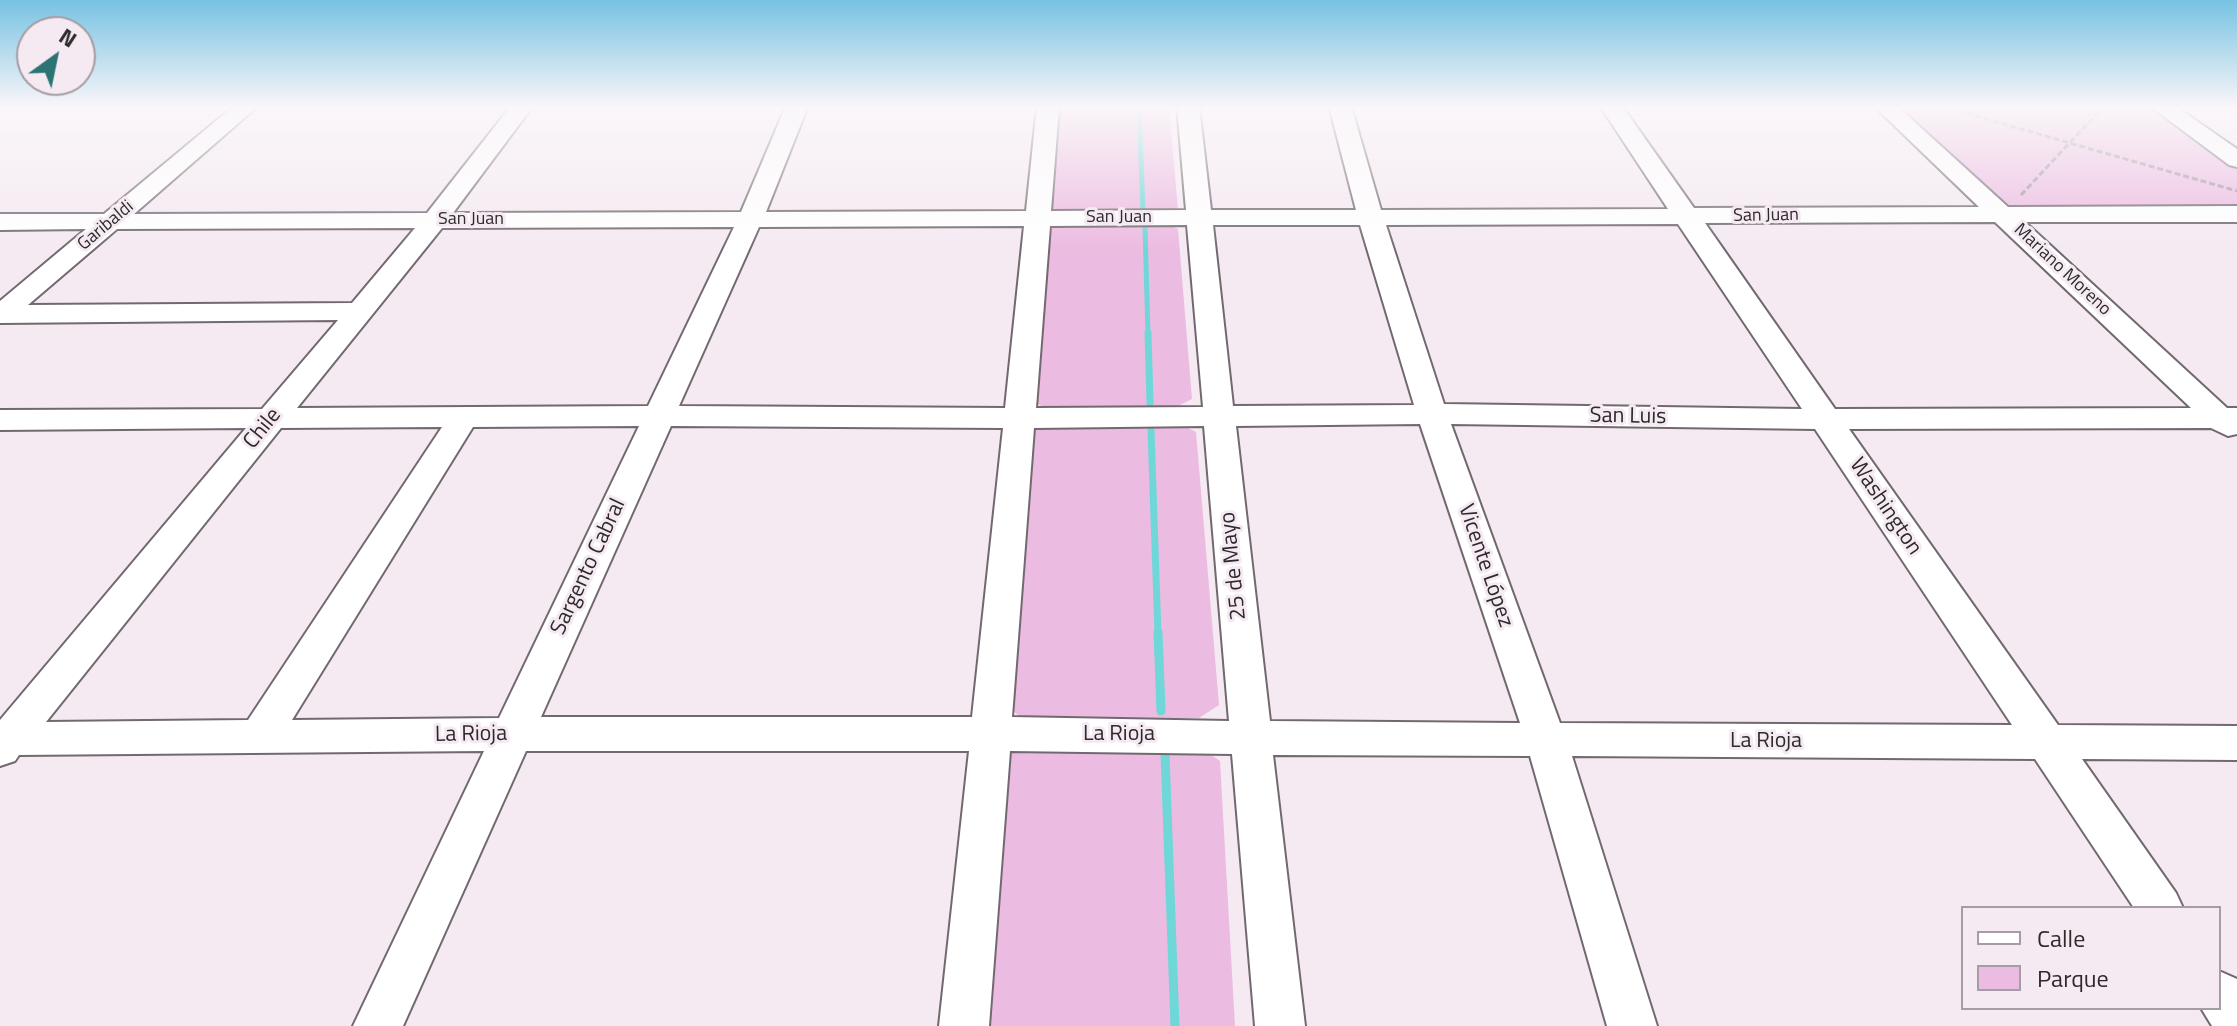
<!DOCTYPE html>
<meta charset="utf-8">
<style>
body{margin:0}
#map{position:relative;width:2237px;height:1026px;overflow:hidden;background:#f5eaf2;font-family:"Titillium Web",sans-serif}
canvas{display:block}
.legend{position:absolute;left:1961px;top:906px;width:260px;height:104px;box-sizing:border-box;background:#f5eaf2;border:2px solid #a59da3;margin:0;padding:10px 14px;list-style:none;font-size:24px;color:#2d292c}
.legend li{display:flex;align-items:center;gap:16px;height:40px}
.legend b{width:40px;border:2px solid #a59da3}
.north{position:absolute;left:16px;top:16px;width:80px;height:80px;box-sizing:border-box;background:#f5eaf2;border:2px solid #a59da3;border-radius:50%;rotate:33deg;font-size:22px;font-weight:700;line-height:32px;text-align:center;color:#2d292c}
.north::after{content:'';display:block;margin:auto;width:28px;height:36px;background:#2a7475;clip-path:polygon(50% 0,100% 100%,50% 72%,0 100%)}
</style>
<div id="map">
<canvas width="2237" height="1026"></canvas>
<ul class="legend">
<li><b style="height:10px;background:#fff"></b>Calle</li>
<li><b style="height:22px;background:#ecbbe1"></b>Parque</li>
</ul>
<div class="north">N</div>
</div>
<script>
const g = document.querySelector('canvas').getContext('2d');
g.lineJoin = 'round';
function fillPath(path, color) {
  g.fillStyle = color;
  g.fill(path, 'evenodd');
}
function poly(rows) {
  const path = new Path2D();
  for (const r of rows) {
    path.moveTo(r[0], r[1]);
    for (let i = 2; i < r.length; i += 2) path.lineTo(r[i], r[i + 1]);
  }
  return path;
}
function strokePath(path, color, width, dash) {
  g.strokeStyle = color;
  g.lineWidth = width;
  g.lineCap = dash ? 'butt' : 'round';
  g.setLineDash(dash || []);
  g.stroke(path);
}
function drawText(font, color, halo, rows, align = 'center') {
  g.font = font + ' "Titillium Web",sans-serif';
  g.lineWidth = 6;
  g.setLineDash([]);
  g.textBaseline = 'middle';
  g.strokeStyle = halo;
  g.fillStyle = color;
  for (const [text, x, y, turn = 0] of rows) {
    g.save();
    g.translate(x, y);
    g.rotate((+turn || 0) * Math.PI / 180);
    g.textAlign = isNaN(turn) ? turn : align;
    if (halo) g.strokeText(text, 0, 0);
    g.fillText(text, 0, 0);
    g.restore();
  }
}
fillPath(poly([
 [1054,106,1169,106,1178,210,1165,215,1060,217,1046,211],
 [1894,106,2154,106,2237,165,2237,210,2021,209,2000,204],
 [1057,223,1167,224,1178,229,1192,399,1176,407,1047,409,1031,400,1045,228],
 [1046,423,1182,425,1196,432,1219,705,1199,718,1022,719,1004,702,1031,431],
 [1024,746,1203,749,1220,761,1235,1026,972,1026,1002,759]
]), '#ecbbe1');
strokePath(poly([
 [1139,106,1143,212],
 [1145,227,1148,335]
]), '#6fd7d8', 5);
strokePath(poly([
 [1148,333,1150,403],
 [1151,431,1158,634]
]), '#6fd7d8', 7);
strokePath(poly([
 [1158,632,1161,711],
 [1165,754,1175,1026]
]), '#6fd7d8', 9);
const minor = poly([
 [234,106,258,106,134,214,427,213,511,106,533,106,453,213,741,212,786,106,808,106,766,212,1026,211,1037,106,1059,106,1051,211,1186,210,1177,106,1199,106,1211,210,1356,210,1329,106,1351,106,1381,210,1668,209,1600,106,1622,106,1694,208,1979,207,1874,106,1897,106,2008,207,2237,206,2237,222,2025,222,2227,408,2237,408,2237,434,2228,436,2211,428,1849,429,2058,725,2237,726,2237,760,2082,759,2176,893,2183,908,2134,908,2035,759,1572,756,1657,1026,1607,1026,1530,756,1273,755,1305,1026,1255,1026,1232,754,1010,751,989,1026,939,1026,969,751,526,751,403,1026,353,1026,484,751,19,755,15,761,0,766,0,720,246,428,0,430,0,410,262,409,338,320,0,323,0,301,86,229,0,230,0,214,104,214,234,106],
 [1995,222,2191,408,1835,409,1705,223,1995,222],
 [1678,224,1802,409,1444,404,1386,225,1678,224],
 [1187,225,1203,407,1036,408,1050,226,1187,225],
 [1213,225,1360,225,1414,405,1233,406,1213,225],
 [1024,226,1005,408,679,406,759,227,1024,226],
 [734,227,648,406,297,408,442,228,734,227],
 [415,228,352,303,28,305,117,229,415,228],
 [1420,424,1520,723,1270,721,1236,426,1420,424],
 [1451,424,1815,429,2012,725,1560,723,1451,424],
 [639,426,499,718,292,720,473,427,639,426],
 [671,426,1003,428,972,717,541,717,671,426],
 [1204,426,1229,721,1012,717,1034,428,1204,426],
 [442,427,248,720,46,722,281,428,442,427],
 [2150,106,2175,106,2237,149,2237,167,2229,165,2150,106],
 [2219,971,2237,979,2237,1026,2212,1026,2201,1008,2219,1008,2219,971]
]);
strokePath(minor, '#726970', 4);
strokePath(poly([
 [1941,106,2237,191],
 [2021,195,2104,106]
]), '#9c949a', 3, [6, 3]);
fillPath(minor, '#fff');
const sky = g.createLinearGradient(0, 0, 0, 249);
sky.addColorStop(0, '#77c2e2');
sky.addColorStop(0.43, '#faf6f9');
sky.addColorStop(1, '#faf6f900');
g.fillStyle = sky;
g.fillRect(0, 0, 2237, 249);
drawText('18px', '#2d292c', '#f5eaf2', [
 ["San Juan",1766,216,-1],
 ["San Juan",1119,218],
 ["San Juan",471,220],
 ["Garibaldi",106,226,-40],
 ["Mariano Moreno",2062,270,43]
]);
drawText('22px', '#2d292c', '#f5eaf2', [
 ["San Luis",1628,417,1],
 ["Chile",263,429,-51],
 ["Washington",1885,507,56],
 ["25 de Mayo",1234,566,-96],
 ["Vicente López",1485,566,71],
 ["Sargento Cabral",589,567,-65],
 ["La Rioja",471,735,-1],
 ["La Rioja",1119,735],
 ["La Rioja",1766,742]
]);
</script>
